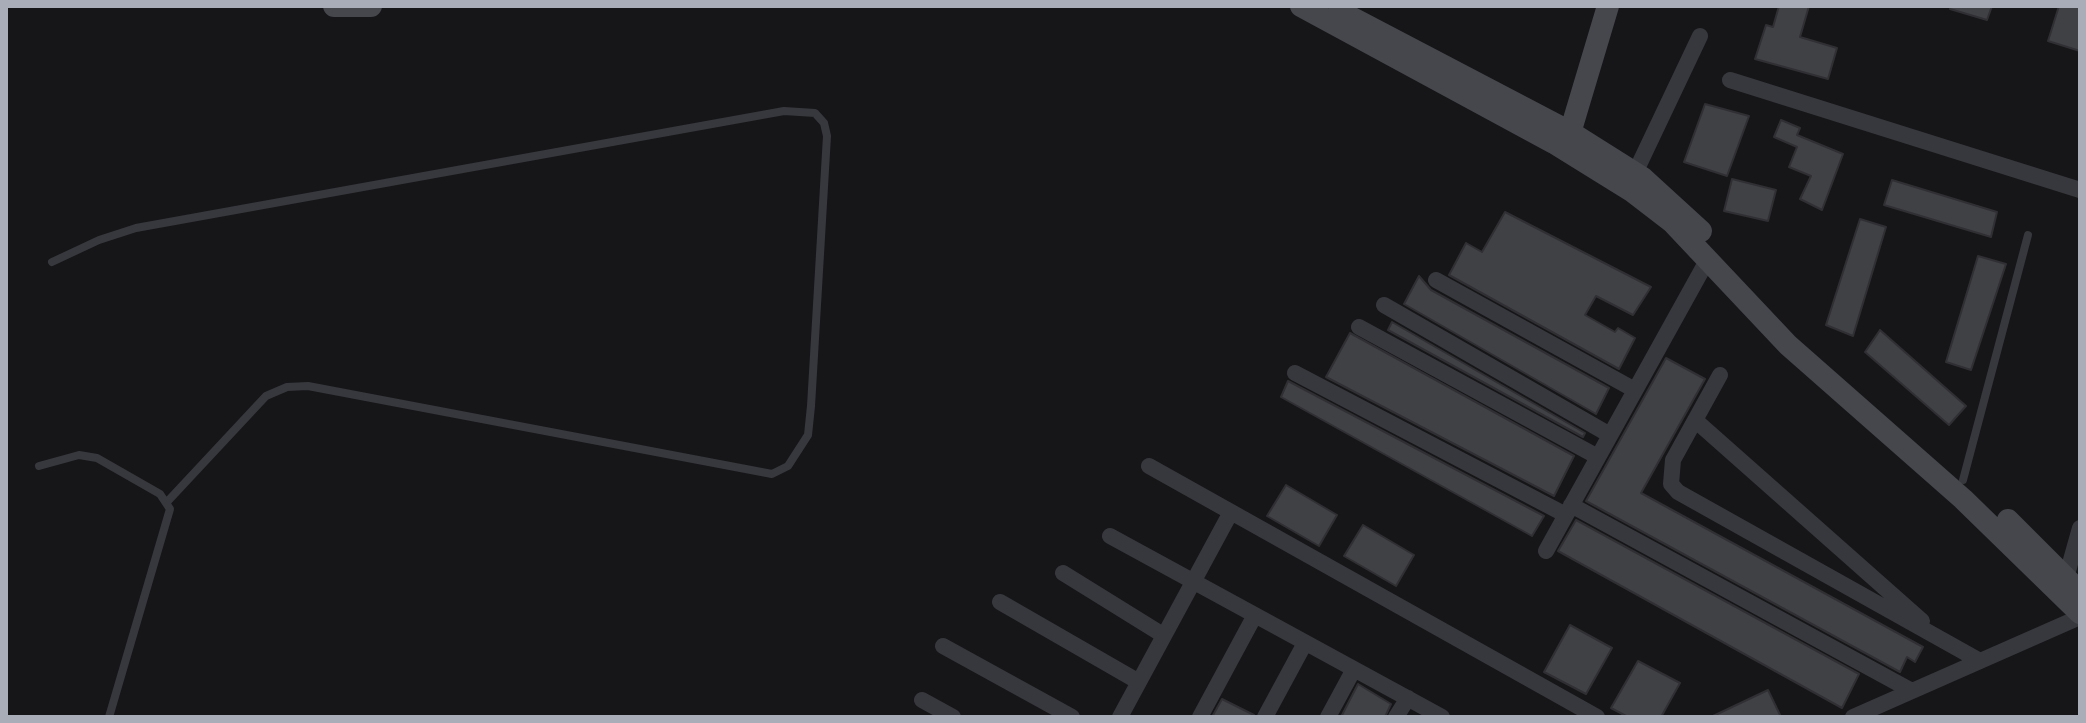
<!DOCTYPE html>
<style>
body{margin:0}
#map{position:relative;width:2086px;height:723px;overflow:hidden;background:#161618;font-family:Ubuntu,sans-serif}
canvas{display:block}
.frame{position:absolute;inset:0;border:8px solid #a8adb8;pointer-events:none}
</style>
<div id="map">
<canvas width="2086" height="723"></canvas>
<div class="frame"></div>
</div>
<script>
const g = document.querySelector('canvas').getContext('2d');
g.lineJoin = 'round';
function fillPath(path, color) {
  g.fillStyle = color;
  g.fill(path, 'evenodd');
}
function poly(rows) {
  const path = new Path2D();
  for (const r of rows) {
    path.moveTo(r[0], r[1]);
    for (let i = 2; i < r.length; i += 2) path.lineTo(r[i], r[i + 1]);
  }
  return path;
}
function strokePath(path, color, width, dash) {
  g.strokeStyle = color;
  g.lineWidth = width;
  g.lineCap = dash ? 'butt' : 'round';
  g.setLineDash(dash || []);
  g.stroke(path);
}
const building = poly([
 [1779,6,1809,6,1800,37,1837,48,1828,79,1755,59,1766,25,1773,27,1779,6],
 [1951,6,1992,6,1987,20,1950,9,1951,6],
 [2059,6,2080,6,2080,51,2048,41,2059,6],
 [1705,104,1749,116,1727,176,1684,162,1705,104],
 [1781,120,1800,128,1797,135,1843,154,1822,210,1800,199,1811,176,1789,167,1797,147,1774,137,1781,120],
 [1732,179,1776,190,1768,221,1724,211,1732,179],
 [1892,180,1997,212,1991,237,1884,205,1892,180],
 [1505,212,1651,287,1633,315,1596,296,1585,315,1615,332,1618,328,1635,338,1619,369,1449,275,1466,243,1482,252,1505,212],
 [1860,219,1886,227,1853,336,1826,325,1860,219],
 [1978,256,2006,264,1971,370,1946,362,1978,256],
 [1419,276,1431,290,1609,388,1596,414,1404,304,1419,276],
 [1392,322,1585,433,1583,437,1388,330,1392,322],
 [1880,330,1966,406,1949,425,1865,352,1880,330],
 [1350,333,1574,456,1554,496,1326,377,1350,333],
 [1666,358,1705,379,1641,493,1923,647,1915,662,1907,657,1900,672,1586,501,1666,358],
 [1288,381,1544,516,1532,536,1281,397,1288,381],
 [1286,485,1337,515,1319,546,1267,516,1286,485],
 [1576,520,1859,674,1842,708,1558,551,1576,520],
 [1363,525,1414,555,1396,586,1344,556,1363,525],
 [1570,625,1612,648,1586,694,1544,672,1570,625],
 [1638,661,1680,683,1661,717,1628,717,1611,708,1638,661],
 [1358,684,1391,704,1385,717,1341,717,1358,684],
 [1768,690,1781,717,1711,717,1768,690],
 [1222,699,1254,715,1254,717,1212,717,1222,699]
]);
fillPath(building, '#404145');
strokePath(building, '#303034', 2);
strokePath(poly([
 [52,262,99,240,136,228,784,111,815,113,824,123,827,136,811,406,808,435,788,466,772,474,308,386,287,387,266,396,167,502],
 [39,466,79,455,97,458,160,494,170,509,109,717],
 [1963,480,2028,235]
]), '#37383d', 8);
strokePath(poly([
 [1730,80,2080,190],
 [1635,173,1700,36],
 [1436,280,1633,389],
 [1384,305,1610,435],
 [1359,327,1598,457],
 [1295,373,1566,515],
 [1720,375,1673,460,1671,484,1678,492,1980,661],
 [1695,420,1922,621],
 [1149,466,1597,717],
 [1571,505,1912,691],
 [1110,536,1442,717],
 [1546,551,1708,259],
 [1063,573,1163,635],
 [2066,578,2080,528],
 [1000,602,1139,682],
 [943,646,1072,717],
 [922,700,953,717],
 [1120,717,1231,512],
 [1200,717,1255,615],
 [1265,717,1305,643],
 [1328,717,1354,669],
 [1396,717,1408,698],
 [1853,717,2080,617]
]), '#37383d', 16);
strokePath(poly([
 [334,6,371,6],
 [1301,6,1554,143,1633,192,1672,222,1788,345,1963,499,2080,613],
 [1339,11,1570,132,1643,178,1701,231],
 [1567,143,1608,6],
 [2008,520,2074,586]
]), '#45474d', 22);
</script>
